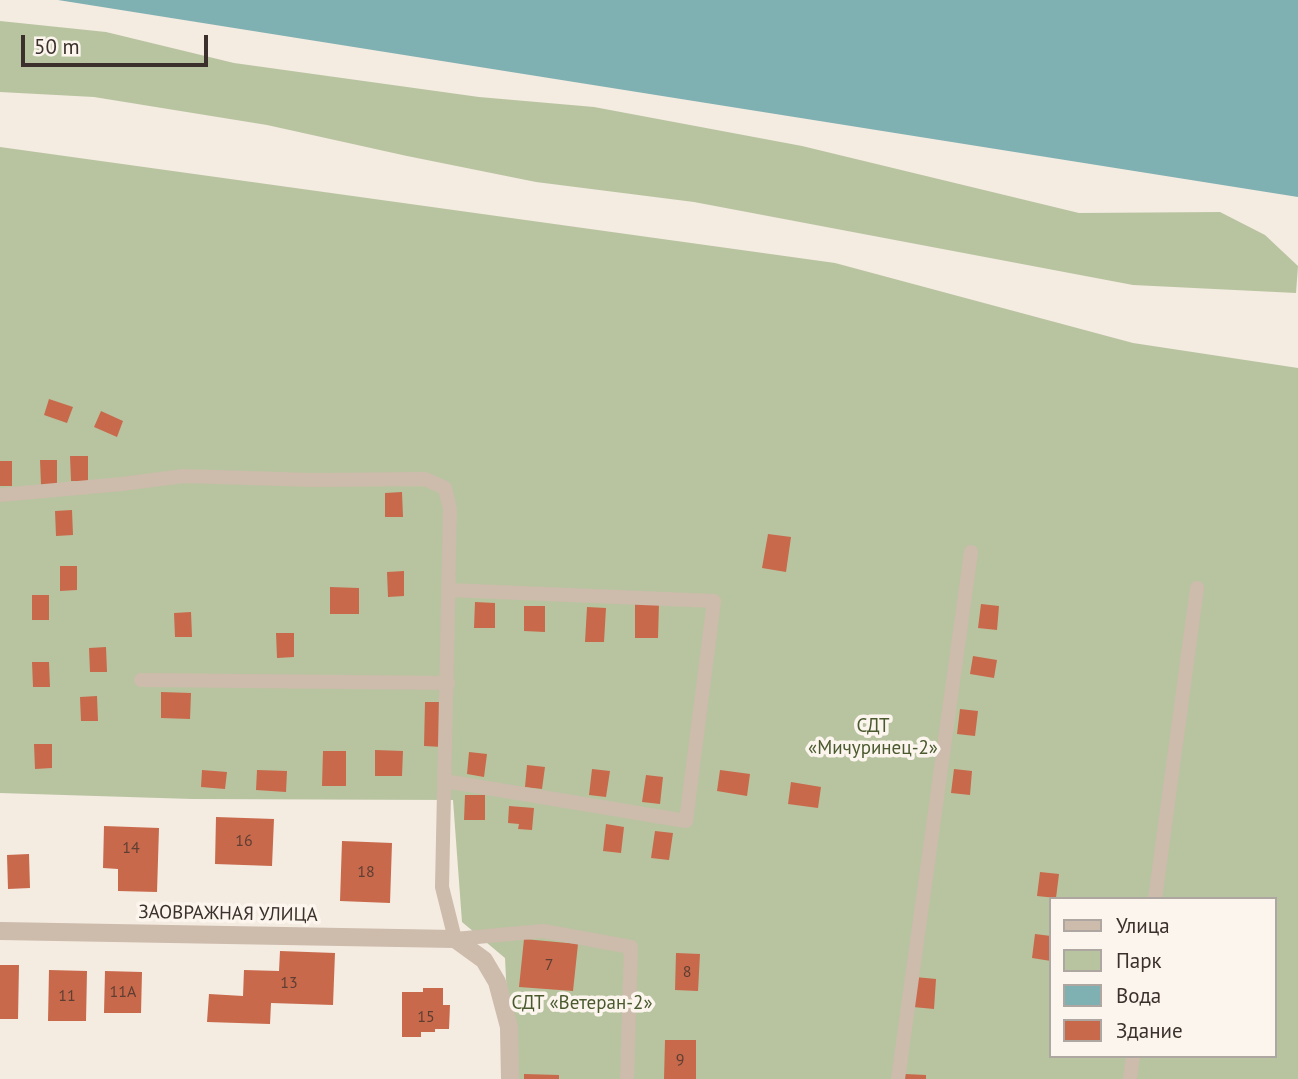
<!DOCTYPE html>
<meta charset="utf-8">
<style>
body{margin:0}
#map{position:relative;width:1298px;height:1079px;overflow:hidden;background:#f4ebe1;font-family:"PT Sans",sans-serif}
canvas{display:block}
.legend{position:absolute;left:1049px;top:897px;width:228px;height:161px;box-sizing:border-box;background:#fbf5ee;border:2px solid #aea6a0;margin:0;padding:9px 12px;list-style:none;font-size:21px;color:#3b302b}
.legend li{display:flex;align-items:center;gap:14px;height:35px}
.legend b{width:35px;border:2px solid #aea6a0}
.scale{position:absolute;left:21px;top:35px;width:187px;height:32px;box-sizing:border-box;border:4px solid #3b302b;border-top:0;padding-left:9px;font-size:21px;line-height:24px;white-space:nowrap;color:#3b302b;-webkit-text-stroke:5px #fbf5ee;paint-order:stroke}
</style>
<div id="map">
<canvas width="1298" height="1079"></canvas>
<ul class="legend">
<li><b style="height:9px;background:#cdbbac"></b>Улица</li>
<li><b style="height:19px;background:#b8c4a0"></b>Парк</li>
<li><b style="height:19px;background:#7fb0b2"></b>Вода</li>
<li><b style="height:19px;background:#c8694b"></b>Здание</li>
</ul>
<div class="scale">50 m</div>
</div>
<script>
const g = document.querySelector('canvas').getContext('2d');
g.lineJoin = 'round';
function fillPath(path, color) {
  g.fillStyle = color;
  g.fill(path, 'evenodd');
}
function poly(rows) {
  const path = new Path2D();
  for (const r of rows) {
    path.moveTo(r[0], r[1]);
    for (let i = 2; i < r.length; i += 2) path.lineTo(r[i], r[i + 1]);
  }
  return path;
}
function strokePath(path, color, width, dash) {
  g.strokeStyle = color;
  g.lineWidth = width;
  g.lineCap = dash ? 'butt' : 'round';
  g.setLineDash(dash || []);
  g.stroke(path);
}
function drawText(font, color, halo, rows, align = 'center') {
  g.font = font + ' "PT Sans",sans-serif';
  g.lineWidth = 7;
  g.setLineDash([]);
  g.textBaseline = 'middle';
  g.strokeStyle = halo;
  g.fillStyle = color;
  for (const [text, x, y, turn = 0] of rows) {
    g.save();
    g.translate(x, y);
    g.rotate((+turn || 0) * Math.PI / 180);
    g.textAlign = isNaN(turn) ? turn : align;
    if (halo) g.strokeText(text, 0, 0);
    g.fillText(text, 0, 0);
    g.restore();
  }
}
fillPath(poly([
 [0,21,106,32,234,63,479,97,594,107,802,146,1079,213,1220,212,1265,235,1298,266,1296,293,1133,285,694,202,536,182,407,156,267,125,94,97,0,92],
 [0,147,835,263,1133,343,1298,368,1298,1079,511,1079,505,958,462,922,453,800,192,799,0,793],
 [1051,899,1275,899,1275,1056,1051,1056]
]), '#b8c4a0');
fillPath(poly([
 [58,0,1298,0,1298,197]
]), '#7fb0b2');
fillPath(poly([
 [49,399,73,407,67,423,44,415],
 [101,411,123,421,117,437,94,427],
 [70,456,88,456,88,481,71,481],
 [40,460,57,460,57,484,41,485],
 [0,461,12,461,12,486,0,486],
 [402,492,403,517,385,517,385,493],
 [72,510,73,535,56,536,55,511],
 [768,534,791,537,786,572,762,568],
 [60,566,77,566,77,590,60,591],
 [404,571,404,596,388,597,387,572],
 [330,587,359,588,359,614,330,614],
 [32,595,49,595,49,620,32,620],
 [475,602,495,603,495,628,474,628],
 [635,603,659,603,658,638,635,638],
 [981,604,999,606,997,630,978,628],
 [524,606,545,606,545,632,524,631],
 [587,607,606,608,604,642,585,642],
 [191,612,192,637,175,637,174,613],
 [276,633,294,633,294,657,277,658],
 [106,647,107,672,90,672,89,648],
 [973,656,997,660,994,678,970,674],
 [32,662,49,662,50,687,33,687],
 [161,692,191,693,190,719,161,718],
 [97,696,98,721,81,721,80,697],
 [425,702,443,702,442,747,424,746],
 [960,709,978,711,975,736,957,734],
 [34,744,52,744,52,768,35,769],
 [375,750,403,751,402,776,375,776],
 [323,751,346,751,346,786,322,786],
 [469,752,487,754,484,777,467,774],
 [527,765,545,767,542,789,525,787],
 [592,769,610,771,606,797,589,795],
 [954,769,972,771,970,795,951,793],
 [202,770,227,772,225,789,201,787],
 [257,770,287,771,286,792,256,790],
 [720,770,750,774,747,796,717,791],
 [646,775,663,777,660,804,642,802],
 [791,782,821,787,818,808,788,804],
 [465,795,485,795,485,820,464,820],
 [509,806,534,808,532,830,518,829,519,824,508,823],
 [216,817,274,819,272,866,215,864],
 [606,824,624,827,621,853,603,851],
 [104,826,159,828,157,892,118,891,118,869,103,868],
 [655,831,673,833,669,860,651,858],
 [342,841,392,843,390,903,340,901],
 [29,854,30,888,8,889,7,855],
 [1040,872,1059,874,1056,898,1037,896],
 [1035,934,1051,936,1051,961,1032,958],
 [524,939,578,944,573,991,519,987],
 [280,951,335,953,333,1005,271,1003,270,1024,207,1022,209,994,243,996,244,970,279,971],
 [676,953,700,954,698,991,675,990],
 [0,965,19,965,18,1019,0,1019],
 [49,970,87,971,86,1021,48,1021],
 [105,971,142,972,141,1013,104,1013],
 [915,977,936,979,934,1009,913,1007],
 [423,988,443,988,443,1005,450,1005,449,1029,435,1029,435,1032,421,1032,421,1037,402,1037,402,992,423,992],
 [665,1040,696,1040,696,1079,664,1079],
 [524,1074,559,1075,559,1079,524,1079],
 [905,1074,926,1075,926,1079,904,1079]
]), '#c8694b');
strokePath(poly([
 [0,495,122,484,184,476,312,480,425,479,445,488,450,509,442,887,455,939,543,931,631,947,627,1079],
 [141,680,448,683],
 [445,781,686,821,714,601,449,590],
 [1155,899,1197,588],
 [898,1079,971,552],
 [1130,1079,1133,1056]
]), '#cdbbac', 14);
strokePath(poly([
 [0,931,455,939,484,960,497,982,509,1027,510,1079]
]), '#cdbbac', 18);
drawText('16px', '#5e3e33', null, [
 ["16",244,841],
 ["14",131,848],
 ["18",366,872],
 ["7",549,965],
 ["8",687,972],
 ["13",289,983],
 ["11А",123,992],
 ["11",67,996],
 ["15",426,1017],
 ["9",680,1060]
]);
drawText('19px', '#4a5a2e', '#fbf5ee', [
 ["СДТ",873,727],
 ["«Мичуринец-2»",873,749],
 ["СДТ «Ветеран-2»",582,1004]
]);
drawText('19px', '#3b302b', '#fbf5ee', [
 ["ЗАОВРАЖНАЯ УЛИЦА",228,914,1]
]);
</script>
